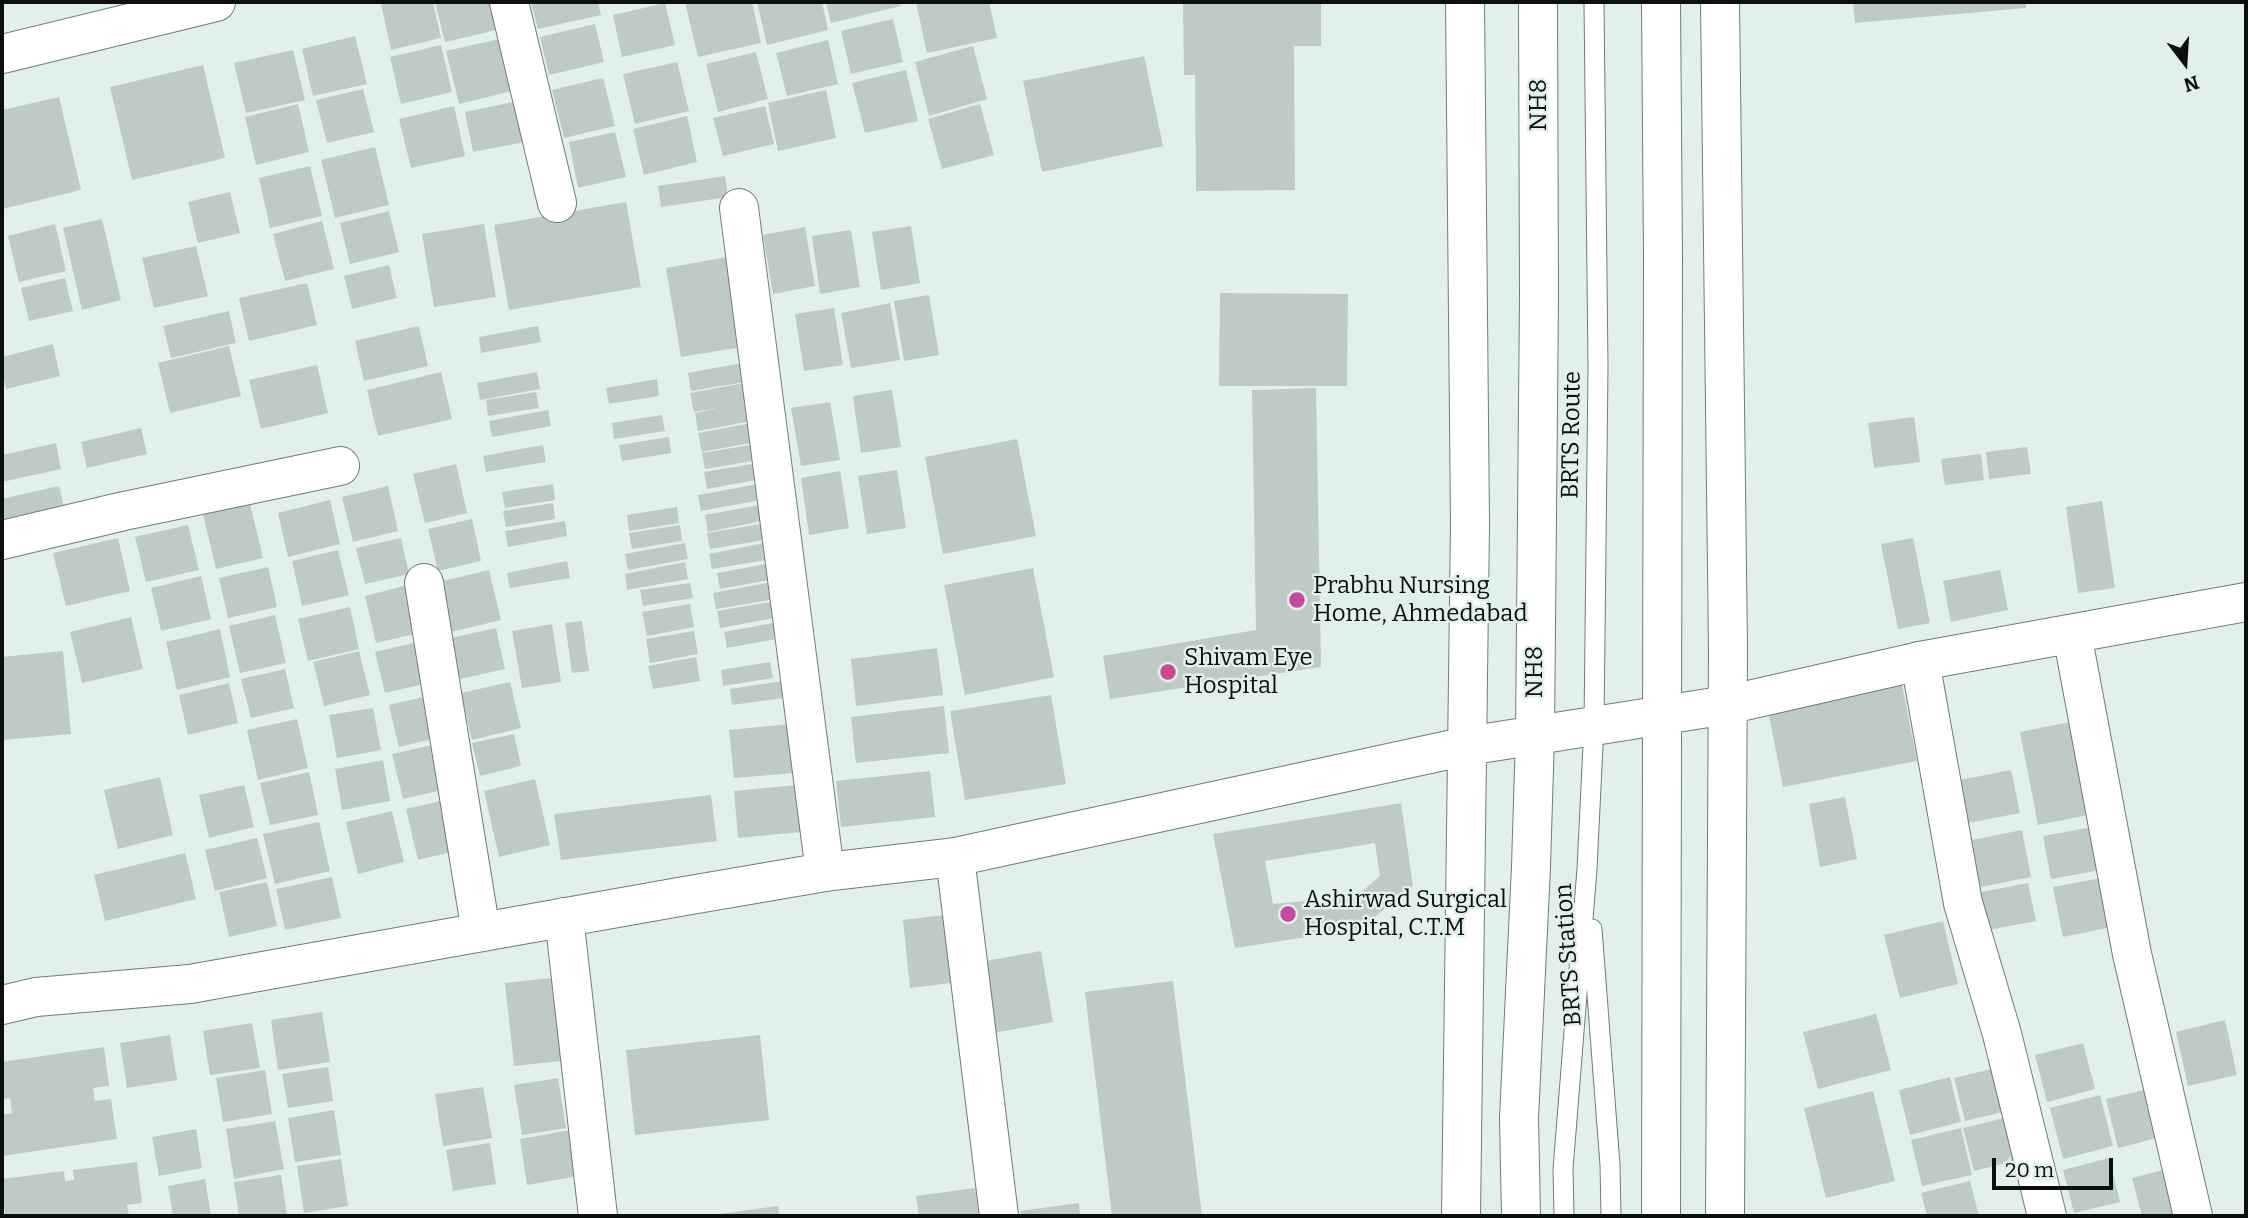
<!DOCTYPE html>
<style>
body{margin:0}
#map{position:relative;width:2248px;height:1218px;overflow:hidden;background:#e2f0eb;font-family:Bitter,serif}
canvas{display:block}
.frame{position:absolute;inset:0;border:4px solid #0b0f0e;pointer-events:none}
.north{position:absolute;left:2150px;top:28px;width:70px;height:70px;-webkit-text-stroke:5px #e2f0eb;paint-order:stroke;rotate:163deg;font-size:19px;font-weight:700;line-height:28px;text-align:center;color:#0b0f0e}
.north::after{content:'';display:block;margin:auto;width:24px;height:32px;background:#0b0f0e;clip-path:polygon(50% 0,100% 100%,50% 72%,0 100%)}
.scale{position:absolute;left:1992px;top:1158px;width:121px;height:32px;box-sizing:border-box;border:4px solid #0b0f0e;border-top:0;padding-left:9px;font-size:21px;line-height:24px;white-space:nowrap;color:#0b0f0e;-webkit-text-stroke:5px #e2f0eb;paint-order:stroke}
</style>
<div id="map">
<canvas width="2248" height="1218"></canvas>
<div class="frame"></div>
<div class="north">N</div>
<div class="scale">20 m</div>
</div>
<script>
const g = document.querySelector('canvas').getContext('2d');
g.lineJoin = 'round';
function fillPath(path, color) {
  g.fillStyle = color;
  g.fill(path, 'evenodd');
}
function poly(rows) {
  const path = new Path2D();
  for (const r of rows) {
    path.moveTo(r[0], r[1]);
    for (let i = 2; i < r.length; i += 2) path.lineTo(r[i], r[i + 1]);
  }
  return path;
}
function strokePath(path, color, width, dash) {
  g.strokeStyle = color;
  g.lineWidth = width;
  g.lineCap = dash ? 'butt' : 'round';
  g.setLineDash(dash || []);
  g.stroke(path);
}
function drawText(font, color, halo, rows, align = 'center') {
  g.font = font + ' Bitter,serif';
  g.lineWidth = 5;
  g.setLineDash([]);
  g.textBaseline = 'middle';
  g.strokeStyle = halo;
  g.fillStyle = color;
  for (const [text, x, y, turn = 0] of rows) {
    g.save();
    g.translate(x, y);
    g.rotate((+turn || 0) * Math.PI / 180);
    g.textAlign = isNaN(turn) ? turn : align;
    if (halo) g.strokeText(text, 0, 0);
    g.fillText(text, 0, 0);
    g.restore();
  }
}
fillPath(poly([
 [390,2,433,2,441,38,391,50,381,4],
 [435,2,494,2,501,29,445,42],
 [531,2,598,2,601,15,538,29],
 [685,2,752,2,761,43,698,57],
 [757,2,822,2,828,30,767,45],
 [826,2,899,2,901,6,831,23],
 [916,2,989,2,997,38,927,53],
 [1183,2,1321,2,1321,46,1294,46,1295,190,1196,191,1195,75,1184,75],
 [1853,2,2026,2,2026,8,1855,23],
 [665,3,675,45,622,57,613,15],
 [893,19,903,62,851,74,841,31],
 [595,24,604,62,549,75,540,37],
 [355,36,367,84,313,96,302,49],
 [504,38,516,90,459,104,446,51],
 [828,40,838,84,787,96,776,53],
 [441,45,452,92,401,104,390,57],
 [973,46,987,99,929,116,915,62],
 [293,50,305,100,246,113,234,63],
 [756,52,768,99,718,112,706,64],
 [1144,56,1163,146,1042,172,1023,81],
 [677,62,689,111,635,124,623,74],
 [203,65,225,158,132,180,110,87],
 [906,70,918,121,865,133,852,83],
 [603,78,615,126,564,138,552,90],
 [363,89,374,132,327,143,316,100],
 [826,90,836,138,778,151,768,103],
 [59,97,81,190,2,209,2,110],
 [518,101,525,142,473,152,465,112],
 [298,104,309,152,256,165,245,117],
 [980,104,994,155,942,169,928,119],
 [454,106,465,156,411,168,399,119],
 [765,106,774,144,723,156,713,118],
 [687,116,697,162,644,175,633,129],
 [615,132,626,177,578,188,569,142],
 [375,147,389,205,335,218,321,160],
 [310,166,322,216,270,228,259,178],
 [725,176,728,197,661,207,658,186],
 [230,192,240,233,198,243,188,202],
 [626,202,641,287,509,310,494,225],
 [389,211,399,252,350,264,340,223],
 [102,219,121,300,82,310,63,228],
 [322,221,334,269,285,281,273,234],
 [55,224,66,271,19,282,8,236],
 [484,224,496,297,434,307,422,234],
 [911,226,920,283,881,290,872,232],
 [805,227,815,286,773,294,763,235],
 [851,230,860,287,820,294,812,236],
 [196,246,208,296,154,308,142,258],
 [733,256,748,346,681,357,666,268],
 [389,265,397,298,352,309,344,276],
 [65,278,73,311,29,321,21,288],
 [307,283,317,325,249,341,239,298],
 [1220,293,1348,294,1347,386,1219,386],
 [929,295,939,355,904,361,894,301],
 [890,303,900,360,851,368,841,313],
 [834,308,843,365,804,371,795,314],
 [229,311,236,343,171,358,163,326],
 [419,326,428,366,364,381,355,341],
 [538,326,541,342,481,353,479,337],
 [53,344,60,376,6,389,2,370,2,357],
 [229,346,241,396,170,413,158,363],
 [747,362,751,381,691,391,688,373],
 [317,365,328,413,261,429,249,380],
 [441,372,452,419,378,436,367,390],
 [537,372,540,389,480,400,477,383],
 [657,379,659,396,609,404,606,388],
 [750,382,757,420,698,431,695,413,720,407,694,412,690,393],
 [1316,388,1321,667,1110,699,1103,656,1256,630,1252,390],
 [892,390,901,447,861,453,853,396],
 [536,392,539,408,488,416,486,400],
 [830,402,840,460,801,466,791,408],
 [548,410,551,426,492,437,489,421],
 [662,415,665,431,614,439,612,423],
 [1914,417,1920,462,1874,468,1868,423],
 [757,422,761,441,702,452,698,433],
 [141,428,147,454,87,468,81,442],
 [669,437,671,453,622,461,619,445],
 [1017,439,1036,536,943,554,925,457],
 [56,443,61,469,2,482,2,455],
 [762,443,765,459,705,469,702,453],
 [543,445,546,462,486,472,483,456],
 [2027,447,2031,474,1989,479,1986,452],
 [1981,454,1984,480,1945,485,1941,459],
 [764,462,767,478,707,489,704,472],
 [456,464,467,513,425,523,413,474],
 [897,470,906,528,867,534,858,476],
 [840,471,849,528,809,535,801,478],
 [553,484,555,500,505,508,502,492],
 [758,484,761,500,701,511,698,495],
 [59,486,65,511,4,526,2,499],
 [388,486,398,531,353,542,342,497],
 [330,500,340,544,288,557,278,513],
 [2102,501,2115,588,2078,593,2066,507],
 [553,503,555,519,506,527,503,511],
 [250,504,263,558,216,569,203,514],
 [765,504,767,520,708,532,705,515],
 [677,507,679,523,629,531,627,515],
 [472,519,481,561,438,571,428,529],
 [565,521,567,536,508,547,505,531],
 [767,523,770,539,710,549,707,533],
 [188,525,199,570,146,582,135,537],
 [680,525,682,541,632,549,629,533],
 [118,538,130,591,66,606,53,553],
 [401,538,409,574,365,584,356,548],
 [1913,538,1930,623,1898,629,1881,544],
 [769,542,772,559,712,569,709,554],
 [685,543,688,559,628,570,625,554],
 [338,550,349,595,302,606,292,561],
 [567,561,570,578,510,588,507,573],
 [685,562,688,579,627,590,625,574],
 [777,562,780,578,720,589,717,573],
 [268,567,277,607,228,618,219,578],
 [1033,568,1054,677,965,695,944,585],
 [489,570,501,620,447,633,435,583],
 [2000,570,2008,610,1951,622,1943,581],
 [201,576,211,619,161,631,151,588],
 [772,582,776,599,716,609,713,593],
 [690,583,693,598,643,606,640,590],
 [408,585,419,633,376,643,365,596],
 [777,601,780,617,720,628,717,611],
 [690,604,694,627,647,636,642,612],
 [350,607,359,649,308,661,298,619],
 [275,615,286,663,240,673,229,626],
 [131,617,143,669,82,683,70,632],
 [582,621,589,671,572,673,565,623],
 [784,621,787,637,727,648,724,632],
 [552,624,561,682,522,688,512,631],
 [496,628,505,669,460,679,451,638],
 [220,629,230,677,177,690,166,642],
 [694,631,698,654,650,663,646,639],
 [422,641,432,682,385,693,375,652],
 [937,648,943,695,856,706,851,659],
 [63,651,71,734,2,740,2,657],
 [359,651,370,695,324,706,313,662],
 [696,657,700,681,653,689,648,666],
 [770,662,773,678,723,686,721,670],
 [285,669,294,708,251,718,241,679],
 [788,680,790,697,732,705,730,689],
 [510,682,521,728,472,740,461,693],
 [229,683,238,723,188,735,179,695],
 [1902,684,1917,761,1783,787,1768,711],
 [431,695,441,737,399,747,389,705],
 [1051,695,1066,784,965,800,950,711],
 [944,706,949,753,856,763,851,717],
 [373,708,381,750,337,758,329,715],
 [297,719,308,768,258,780,247,730],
 [2080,720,2098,813,2038,825,2020,732],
 [801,723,806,772,734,778,729,730],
 [514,734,521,766,480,776,472,743],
 [440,743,451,788,403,799,392,754],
 [383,760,390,801,342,810,335,769],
 [2011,770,2020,813,1963,824,1955,781],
 [930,771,935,817,841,827,836,781],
 [309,772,318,815,270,825,260,783],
 [160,777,173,835,118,849,104,790],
 [535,779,550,845,499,857,484,791],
 [808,784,812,831,738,838,734,791],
 [244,785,254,827,209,838,199,795],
 [711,795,717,841,561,860,554,814],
 [1845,797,1857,859,1820,867,1809,804],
 [453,798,464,849,418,860,406,809],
 [1401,803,1413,886,1360,929,1235,948,1213,834],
 [1375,843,1380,876,1357,896,1273,904,1265,861],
 [392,811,404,862,358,874,346,822],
 [319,822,330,871,275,884,263,834],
 [2098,826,2106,869,2051,879,2043,836],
 [2022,830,2031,877,1976,888,1967,841],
 [257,838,267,878,215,891,205,850],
 [185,853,196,899,105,921,94,875],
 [332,877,341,918,285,930,276,889],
 [2107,877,2116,926,2063,937,2053,887],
 [267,882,277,926,229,937,219,892],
 [2028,883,2036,921,1983,931,1976,893],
 [953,914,960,982,910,988,903,920],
 [1943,921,1958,984,1900,998,1884,935],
 [1041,951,1053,1022,994,1033,981,962],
 [552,978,561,1061,514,1066,505,983],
 [1173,981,1202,1216,1112,1216,1085,992],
 [322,1012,330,1062,278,1070,271,1020],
 [1876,1014,1891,1070,1818,1089,1803,1032],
 [2225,1020,2237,1075,2188,1086,2176,1032],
 [252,1023,260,1068,210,1075,203,1031],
 [170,1035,177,1080,127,1088,120,1043],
 [760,1035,769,1120,635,1135,626,1050],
 [2083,1043,2095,1089,2047,1102,2035,1055],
 [104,1047,109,1086,93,1088,95,1101,111,1099,117,1139,2,1156,2,1115,12,1113,10,1098,2,1099,2,1062],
 [328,1067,333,1101,288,1108,282,1074],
 [2000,1067,2011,1110,1965,1121,1954,1078],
 [265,1070,272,1114,223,1122,216,1078],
 [1950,1077,1961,1122,1910,1135,1899,1090],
 [558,1078,566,1128,522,1135,514,1085],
 [483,1087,492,1138,443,1146,435,1094],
 [2157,1087,2169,1135,2118,1148,2106,1099],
 [1873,1091,1895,1181,1826,1198,1804,1108],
 [2100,1095,2113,1146,2063,1159,2050,1108],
 [334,1110,341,1155,295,1162,288,1118],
 [2012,1116,2022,1159,1974,1171,1963,1128],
 [275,1121,284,1169,234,1179,226,1129],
 [1961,1128,1972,1175,1922,1186,1911,1140],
 [196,1129,202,1168,159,1176,152,1137],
 [570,1130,578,1176,527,1185,520,1139],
 [490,1143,496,1184,453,1191,446,1150],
 [2109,1158,2120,1202,2074,1213,2063,1170],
 [341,1159,348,1206,304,1213,297,1166],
 [137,1162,142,1203,127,1205,129,1216,5,1216,2,1179,64,1171,65,1181,74,1180,73,1170],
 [2174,1167,2179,1216,2142,1216,2132,1178],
 [281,1175,287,1216,239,1216,234,1182],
 [205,1179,211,1216,173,1216,168,1186],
 [1970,1181,1979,1216,1927,1216,1921,1193],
 [975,1188,979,1216,919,1216,916,1196],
 [1079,1203,1080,1216,1021,1216,1020,1211],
 [778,1206,779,1216,712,1216,712,1215]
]), '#bdcac6');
const lane = poly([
 [1592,929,1610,1165,1611,1216],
 [1564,1216,1563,1169,1587,869,1594,725,1598,367,1594,2]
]);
const street = poly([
 [509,2,557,203],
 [2,54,216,2],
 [739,208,825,872],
 [2,540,124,511,340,466],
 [424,583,481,932],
 [2072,634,2132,954,2193,1216],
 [1920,661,1963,903,2002,1034,2047,1216],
 [955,857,999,1216],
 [564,917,598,1216]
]);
const secondary = poly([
 [1720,2,1728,649,1725,1216],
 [2,1005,36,997,190,984,679,897,825,872,955,857,1467,746,1727,705,1920,661,2246,602],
 [1461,1216,1470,524,1465,2]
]);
const primary = poly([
 [1521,1216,1519,1118,1531,867,1535,735,1539,296,1538,2],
 [1661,1216,1663,256,1661,2]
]);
strokePath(lane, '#707c78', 21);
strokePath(street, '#707c78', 40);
strokePath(secondary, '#707c78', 40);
strokePath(primary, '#707c78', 40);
strokePath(lane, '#fff', 19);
strokePath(street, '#fff', 38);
strokePath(secondary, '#fff', 38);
strokePath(primary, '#fff', 38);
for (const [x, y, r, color] of [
 [1297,600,9,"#c44a9c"],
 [1168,672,9,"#c44a9c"],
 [1288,914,9,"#c44a9c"]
]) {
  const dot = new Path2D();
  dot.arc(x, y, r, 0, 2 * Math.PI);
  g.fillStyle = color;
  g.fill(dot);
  strokePath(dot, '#e2f0eb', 2.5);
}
drawText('24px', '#0b0f0e', '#e2f0eb', [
 ["NH8",1539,105,-90],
 ["BRTS Route",1572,435,-89],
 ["NH8",1535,672,-90],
 ["BRTS Station",1569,955,-94]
]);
drawText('24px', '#0b0f0e', '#e2f0eb', [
 ["Prabhu Nursing",1313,586],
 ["Home, Ahmedabad",1313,614],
 ["Shivam Eye",1184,658],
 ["Hospital",1184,686],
 ["Ashirwad Surgical",1304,900],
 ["Hospital, C.T.M",1304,928]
], 'left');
</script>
